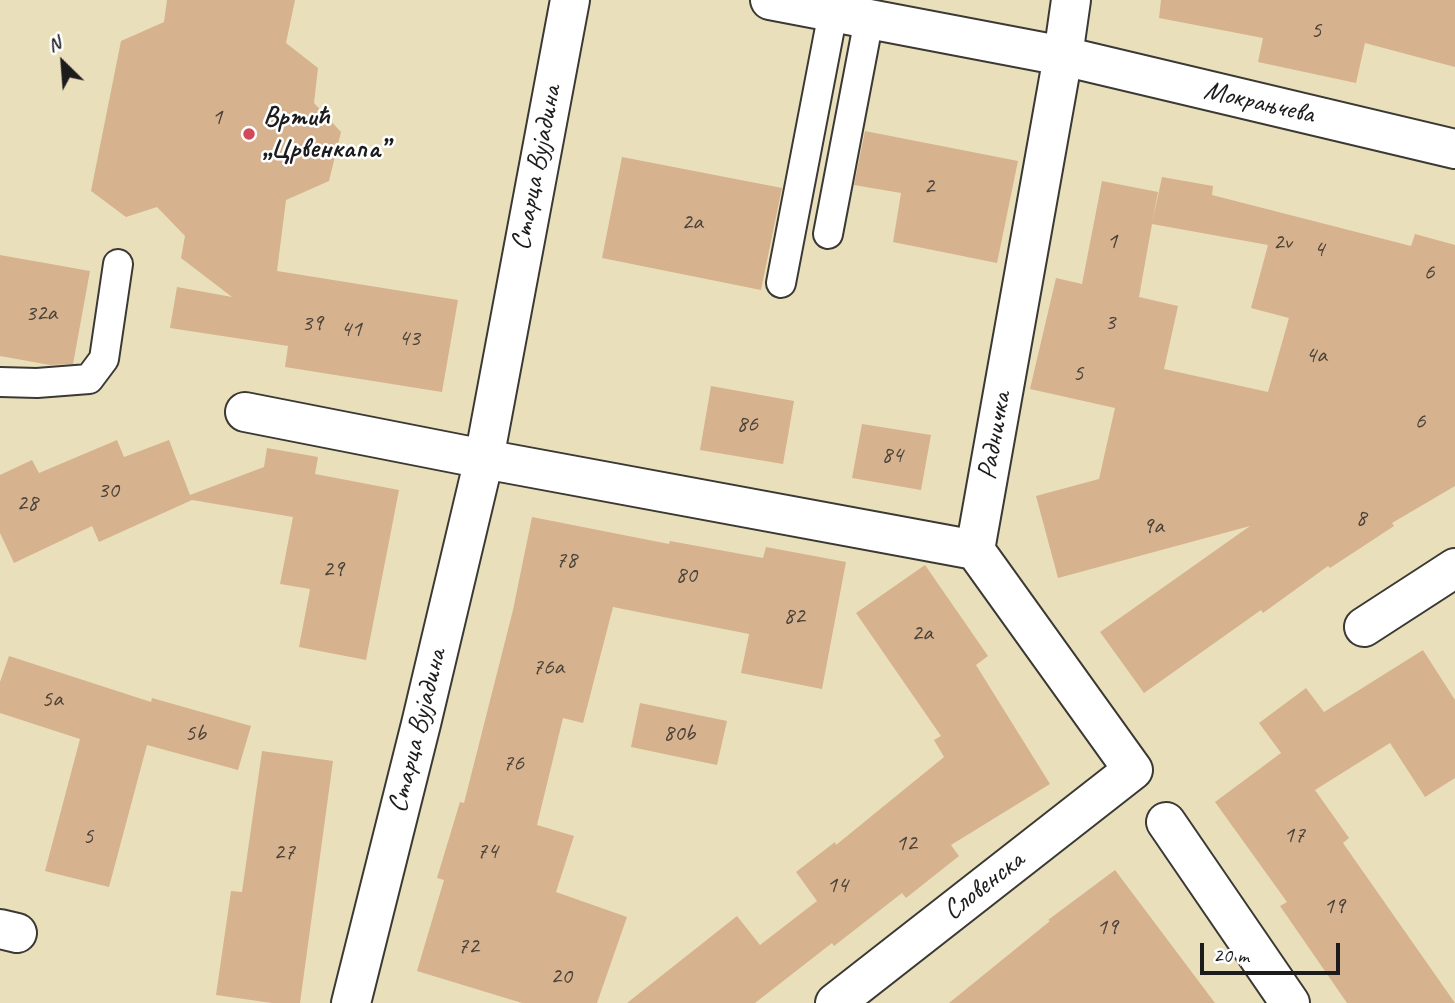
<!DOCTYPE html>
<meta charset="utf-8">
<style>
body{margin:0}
#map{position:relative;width:1455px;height:1003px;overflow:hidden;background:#e9e0bb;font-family:Caveat,sans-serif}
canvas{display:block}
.north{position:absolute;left:28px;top:28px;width:70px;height:70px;-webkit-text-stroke:5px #fff;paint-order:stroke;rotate:335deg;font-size:19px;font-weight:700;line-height:28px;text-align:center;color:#1c1c1c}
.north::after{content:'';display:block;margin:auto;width:24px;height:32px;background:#1c1c1c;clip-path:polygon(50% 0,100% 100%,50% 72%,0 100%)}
.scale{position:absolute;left:1200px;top:943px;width:140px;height:32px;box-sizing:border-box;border:4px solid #1c1c1c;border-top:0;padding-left:9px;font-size:21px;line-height:24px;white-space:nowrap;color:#1c1c1c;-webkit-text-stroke:5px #fff;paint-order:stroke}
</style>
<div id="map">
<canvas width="1455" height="1003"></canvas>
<div class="north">N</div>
<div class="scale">20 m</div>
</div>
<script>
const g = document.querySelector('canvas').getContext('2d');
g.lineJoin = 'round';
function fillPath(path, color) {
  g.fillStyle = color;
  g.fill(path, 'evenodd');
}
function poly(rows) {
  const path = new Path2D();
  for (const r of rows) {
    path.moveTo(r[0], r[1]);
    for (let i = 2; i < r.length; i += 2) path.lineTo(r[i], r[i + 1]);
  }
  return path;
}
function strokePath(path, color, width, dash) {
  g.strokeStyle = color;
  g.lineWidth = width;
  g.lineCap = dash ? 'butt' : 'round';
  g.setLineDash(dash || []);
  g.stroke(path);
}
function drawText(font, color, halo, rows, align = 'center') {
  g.font = font + ' Caveat,sans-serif';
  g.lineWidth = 5;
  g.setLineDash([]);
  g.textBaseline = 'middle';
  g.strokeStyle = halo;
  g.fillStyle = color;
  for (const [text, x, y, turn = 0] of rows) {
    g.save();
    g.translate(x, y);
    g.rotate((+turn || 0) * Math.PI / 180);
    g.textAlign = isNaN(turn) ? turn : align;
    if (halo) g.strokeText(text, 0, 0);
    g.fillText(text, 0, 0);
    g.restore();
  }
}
fillPath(poly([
 [167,0,295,0,286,43,318,68,314,103,341,132,329,181,286,200,277,271,458,300,442,392,285,367,288,346,170,328,177,287,232,297,181,258,185,236,157,207,126,217,91,191,121,41,164,22],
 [1161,0,1455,0,1455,67,1365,43,1356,83,1258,62,1263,38,1159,18],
 [865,131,1018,161,997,263,893,242,901,193,854,185],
 [622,157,782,188,761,290,602,258],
 [1162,177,1213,186,1212,195,1411,246,1415,234,1455,245,1455,486,1392,523,1394,526,1330,568,1328,566,1263,613,1261,610,1144,693,1100,632,1250,526,1058,578,1036,496,1099,479,1115,408,1030,389,1056,278,1082,284,1102,181,1158,192,1152,224],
 [1152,224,1268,245,1251,308,1289,318,1268,392,1164,369,1178,306,1139,297],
 [0,255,90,271,73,364,50,365,0,356],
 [711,386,794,401,783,464,700,450],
 [862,424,931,435,921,490,852,478],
 [117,440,124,457,169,440,190,495,264,467,267,448,318,457,315,474,399,490,366,660,299,647,310,589,280,584,293,517,192,500,99,542,92,526,14,563,0,533,0,475,32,460,39,473],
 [532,517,669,544,670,541,763,558,766,547,846,562,822,689,741,673,749,634,613,607,583,723,563,718,537,825,574,836,556,892,627,917,597,1003,522,1003,417,971,444,880,437,878,460,802,464,803,513,610],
 [925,565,988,656,976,665,1050,784,951,845,959,856,906,898,902,893,834,946,832,943,755,1003,627,1003,737,916,760,945,817,901,796,872,835,842,836,845,944,757,934,740,941,736,856,613],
 [1423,650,1455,700,1455,778,1425,797,1390,743,1315,790,1349,838,1343,843,1455,1003,1347,1003,1280,906,1287,902,1215,802,1281,753,1259,723,1306,688,1324,712],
 [9,656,151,702,152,698,251,726,238,770,147,745,109,887,45,871,80,739,0,713,0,682],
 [640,703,727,721,717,765,631,747],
 [262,751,333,761,300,1003,272,1003,216,995,231,891,242,892],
 [1115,870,1215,1003,949,1003,1050,921,1048,920]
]), '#d6b28e');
const lane = poly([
 [828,234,869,19],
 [781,283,833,12],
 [0,382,37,383,89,379,104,359,118,264]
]);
const street = poly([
 [245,412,484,459,975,550],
 [1364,627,1455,568],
 [1166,822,1290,1003],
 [0,929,17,933],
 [351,1003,421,724,484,459,570,0],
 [835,1003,1133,770,975,550,1063,56,1071,0]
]);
const secondary = poly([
 [770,0,1063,56,1455,149]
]);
strokePath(lane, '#3b3934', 32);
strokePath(street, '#3b3934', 42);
strokePath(secondary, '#3b3934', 42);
strokePath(lane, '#fff', 28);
strokePath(street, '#fff', 38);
strokePath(secondary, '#fff', 38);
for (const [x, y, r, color] of [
 [249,134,7,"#d1495b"]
]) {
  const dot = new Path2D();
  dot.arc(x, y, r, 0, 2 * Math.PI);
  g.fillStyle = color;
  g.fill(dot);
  strokePath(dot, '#fff', 2.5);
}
drawText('24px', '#4a4238', null, [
 ["5",1316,31],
 ["1",217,118],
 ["2",929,187],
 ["2a",692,223],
 ["1",1112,242],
 ["2v",1282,243],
 ["4",1319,250],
 ["6",1429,273],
 ["32a",41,314],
 ["3",1110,323],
 ["39",312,324],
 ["41",351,330],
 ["43",409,339],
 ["4a",1316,356],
 ["5",1078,374],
 ["6",1420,422],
 ["86",747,425],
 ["84",892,456],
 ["30",108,491],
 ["28",27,504],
 ["8",1361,519],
 ["9a",1153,527],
 ["78",566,561],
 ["29",333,570],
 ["80",686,576],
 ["82",794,617],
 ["2a",922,634],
 ["76a",548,668],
 ["5a",52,700],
 ["5b",195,734],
 ["80b",679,734],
 ["76",513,764],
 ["17",1294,836],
 ["5",88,837],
 ["12",906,844],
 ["74",487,852],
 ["27",284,853],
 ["14",837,886],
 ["19",1334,907],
 ["19",1107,928],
 ["72",468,947],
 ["20",561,977]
]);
drawText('28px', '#1c1c1c', '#fff', [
 ["Мокрањчева",1259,103,13],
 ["Старца Вујадина",537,168,-79],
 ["Радничка",995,436,-80],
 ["Старца Вујадина",418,731,-76],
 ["Словенска",984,886,-38]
]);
drawText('bold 28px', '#1c1c1c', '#fff', [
 ["Вртић",263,118],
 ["„Црвенкапа”",263,150]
], 'left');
</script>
